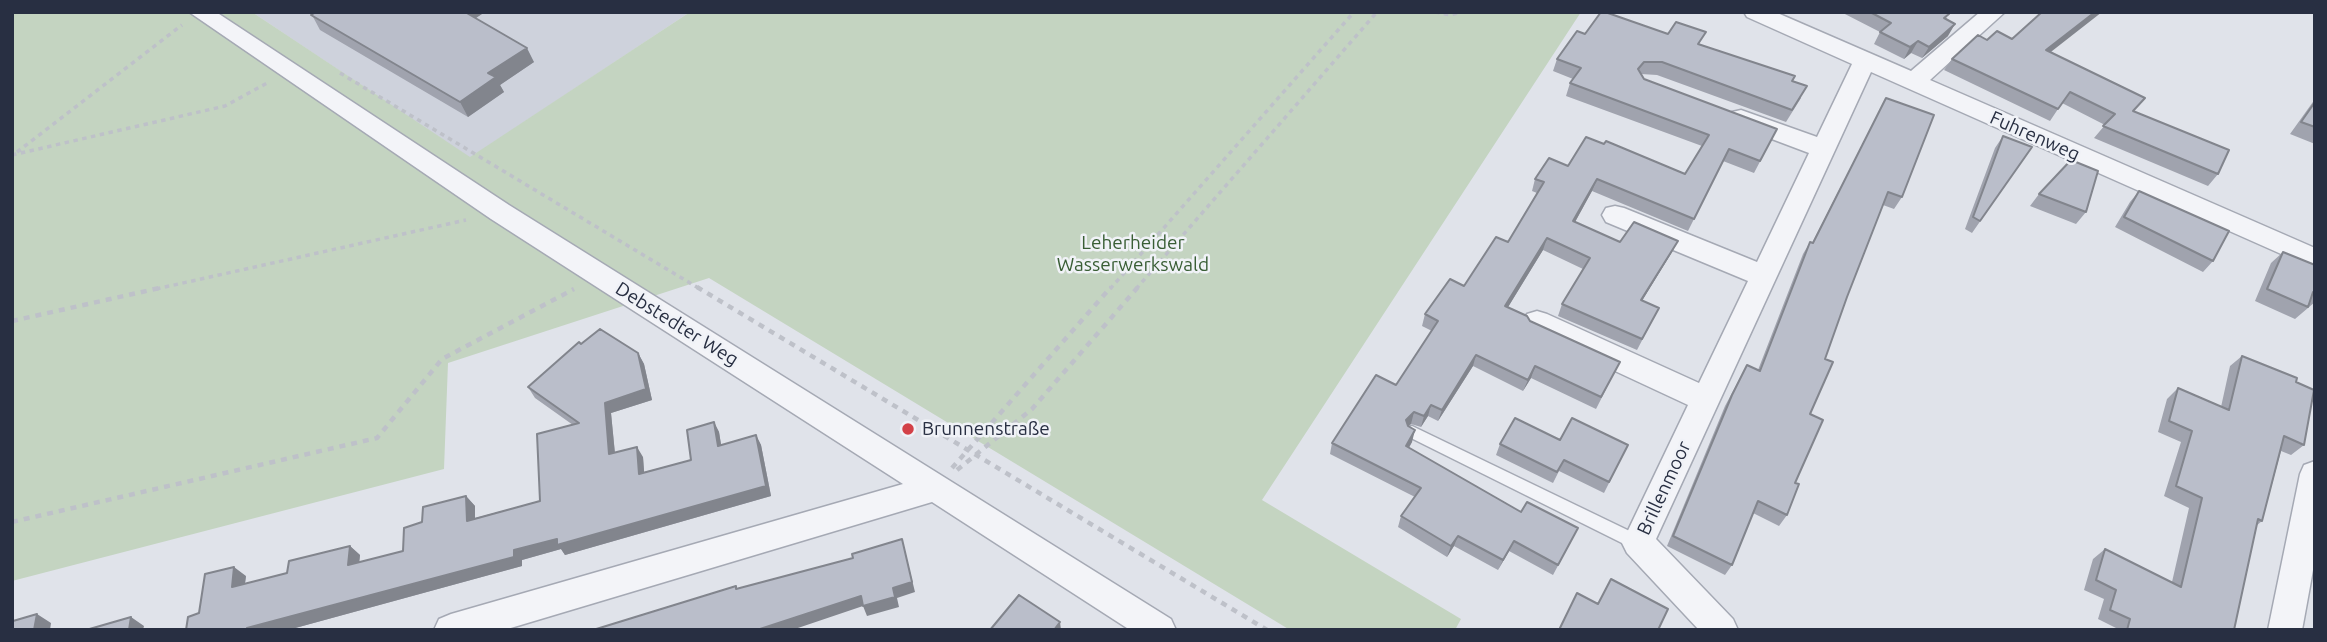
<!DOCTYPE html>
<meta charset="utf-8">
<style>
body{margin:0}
#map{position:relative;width:2327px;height:642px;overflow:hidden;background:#e0e3ea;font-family:Ubuntu,sans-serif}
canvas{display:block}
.frame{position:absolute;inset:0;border:14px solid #282f42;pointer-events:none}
</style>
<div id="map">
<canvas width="2327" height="642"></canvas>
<div class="frame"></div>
</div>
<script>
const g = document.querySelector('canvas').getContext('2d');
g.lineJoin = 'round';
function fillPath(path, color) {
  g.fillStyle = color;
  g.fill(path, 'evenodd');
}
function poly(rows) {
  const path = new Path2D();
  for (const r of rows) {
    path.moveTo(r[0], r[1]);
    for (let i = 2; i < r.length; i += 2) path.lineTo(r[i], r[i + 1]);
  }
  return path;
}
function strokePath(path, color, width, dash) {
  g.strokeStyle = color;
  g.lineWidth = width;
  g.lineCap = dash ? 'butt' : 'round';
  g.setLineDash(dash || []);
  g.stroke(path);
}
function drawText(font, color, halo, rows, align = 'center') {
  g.font = font + ' Ubuntu,sans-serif';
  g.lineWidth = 5;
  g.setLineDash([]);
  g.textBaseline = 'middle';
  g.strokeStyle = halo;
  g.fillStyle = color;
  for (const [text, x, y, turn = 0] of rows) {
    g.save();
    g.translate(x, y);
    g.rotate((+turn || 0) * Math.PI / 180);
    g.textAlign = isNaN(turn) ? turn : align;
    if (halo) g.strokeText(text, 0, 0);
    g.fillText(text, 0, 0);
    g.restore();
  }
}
fillPath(poly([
 [252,12,690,12,470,158]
]), '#ced2dc');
fillPath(poly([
 [12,12,252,12,470,157,690,12,1581,12,1262,500,1461,619,1455,630,1290,630,709,278,448,363,444,469,12,581]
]), '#c4d4c1');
const service = poly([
 [1412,426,1644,538,1646,543,1644,548,1638,550,1632,548,1407,436,1405,432,1407,428,1412,426]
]);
const minor = poly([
 [189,12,216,12,509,205,1171,619,1176,630,1130,630,932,502,504,630,434,630,439,619,451,614,903,484,491,219,189,12],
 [1744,12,1775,12,1911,71,1980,12,2005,12,1930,80,2315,248,2315,269,1871,72,1656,539,1733,619,1738,630,1699,630,1627,553,1622,543,1688,405,1527,330,1523,322,1527,314,1537,311,1547,314,1699,383,1748,281,1606,222,1602,215,1606,208,1615,206,1624,208,1757,262,1809,153,1732,124,1729,118,1732,112,1741,110,1817,137,1852,64,1747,17,1744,12],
 [2315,461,2315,559,2302,630,2268,630,2300,474,2304,465,2315,461]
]);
strokePath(service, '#a5a9b4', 3);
strokePath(minor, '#a5a9b4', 3);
strokePath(poly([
 [1435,12,1450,15,1463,12],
 [340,73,700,289],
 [17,152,182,25],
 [12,155,225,106,269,82],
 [156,289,466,220],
 [1110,289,1354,12],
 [1136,289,1377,12]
]), '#bec1c9', 3.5, [4.5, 4.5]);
strokePath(poly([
 [697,287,1267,630],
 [12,321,164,287],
 [952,468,1111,287],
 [957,470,1032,409,1138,287],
 [12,522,377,438,442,359,574,289]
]), '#bec1c9', 4.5, [6, 6]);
fillPath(service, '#f3f4f8');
fillPath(minor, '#f3f4f8');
fillPath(poly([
 [307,12,485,12,475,18,534,62,500,85,504,92,468,117,320,30,312,15],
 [1841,12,1946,12,1948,36,1922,58,1911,53,1904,59,1874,44,1880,32],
 [1585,34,1668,34,1700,45,1792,81,1801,98,1786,122,1657,75,1641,74,1644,79,1777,129,1754,173,1723,161,1688,231,1592,191,1575,222,1620,242,1672,252,1642,301,1659,308,1637,350,1558,316,1562,304,1583,269,1543,250,1508,307,1530,321,1620,362,1596,409,1531,378,1523,391,1473,366,1438,421,1428,416,1421,427,1411,424,1408,426,1412,442,1409,448,1521,512,1578,528,1553,575,1509,551,1498,570,1454,546,1447,557,1398,527,1401,516,1415,497,1330,454,1332,443,1396,385,1432,331,1422,326,1425,314,1464,286,1508,242,1537,193,1532,191,1535,179,1568,166,1685,174,1702,146,1566,96,1570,83,1573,79,1553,71,1557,59],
 [1987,40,2051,52,2135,112,2218,174,2208,186,2094,138,2105,125,2062,103,2050,121,1944,70,1952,59],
 [1886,98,1902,197,1894,209,1883,205,1847,297,1825,359,1810,414,1787,515,1779,526,1753,513,1732,565,1725,575,1667,546,1725,406,1747,365,1758,370,1803,254,1810,242,1812,243],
 [2315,99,2315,144,2290,134],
 [2003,136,2032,147,1972,233,1965,229,1995,148],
 [2139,191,2213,261,2203,272,2115,227,2130,202],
 [2039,194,2086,212,2076,224,2030,206],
 [2283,252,2315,265,2315,302,2295,319,2255,301,2271,263],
 [581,344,638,353,644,364,652,400,611,413,615,453,643,457,644,472,691,460,714,422,719,432,721,445,756,435,761,445,771,496,565,555,561,549,522,560,522,566,288,630,186,630,199,613,246,576,245,584,287,573,350,546,360,555,359,562,403,551,422,522,466,496,475,506,475,518,540,501,573,425,535,398,528,387],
 [2242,356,2296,382,2304,445,2291,455,2281,451,2262,521,2256,526,2234,630,2117,630,2118,629,2098,619,2104,599,2084,590,2093,559,2105,549,2172,582,2189,508,2164,496,2181,442,2158,432,2167,399,2178,388,2221,407,2230,366],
 [1560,440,1628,445,1604,493,1559,471,1553,483,1496,455,1500,444]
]), '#a0a3ae');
fillPath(poly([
 [461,12,485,12,467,24],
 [2095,12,2102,12,2038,62,2046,50],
 [1955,24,1948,36,1922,58,1929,47],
 [1918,41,1911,53,1904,59,1910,47],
 [527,48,534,62,500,85,504,92,468,117,460,102,488,73],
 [1597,179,1592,191,1569,233,1573,221],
 [1547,238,1543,250,1502,317,1505,306],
 [1678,241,1672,252,1635,312,1641,300],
 [638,353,644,364,652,400,611,413,616,465,609,454,605,403],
 [1476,355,1473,366,1438,421,1442,410],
 [1535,366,1531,378,1523,391,1528,380],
 [1431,405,1428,416,1421,427,1424,416],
 [1414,412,1411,424,1403,431,1406,420],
 [714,422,719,432,723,456,718,446],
 [1415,430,1412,442,1403,457,1406,446],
 [756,435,761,445,771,496,565,555,561,549,522,560,522,566,288,630,247,630,247,628],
 [637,447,643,457,645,484,639,474],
 [466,496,475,506,475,531,467,521],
 [1458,536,1454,546,1447,557,1451,546],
 [902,539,915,592,897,598,899,607,867,616,863,606,792,630,757,630,861,596,893,588],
 [1514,541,1509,551,1498,570,1503,560],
 [350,546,360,555,358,575,348,565],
 [234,567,246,576,243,596,232,587],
 [37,614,51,623,50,630,34,630],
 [131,617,144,626,143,630,129,630],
 [1060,622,1061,630,1054,630]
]), '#82858d');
const building = poly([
 [316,12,465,12,527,48,488,73,496,77,460,102,311,15,316,12],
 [1601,12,1605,12,1668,34,1676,22,1706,32,1698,44,1795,76,1792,81,1807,86,1792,110,1662,62,1644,62,1638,69,1644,79,1777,129,1760,161,1729,149,1694,219,1597,179,1573,221,1620,242,1634,222,1678,241,1641,300,1659,308,1642,339,1562,304,1590,258,1547,238,1505,306,1527,316,1530,321,1620,362,1601,397,1535,366,1528,380,1476,355,1442,410,1431,405,1424,416,1414,412,1406,420,1408,426,1415,430,1406,446,1521,512,1527,502,1578,528,1558,565,1514,541,1503,560,1458,536,1451,546,1401,516,1421,488,1332,443,1376,375,1396,385,1438,321,1425,314,1450,279,1464,286,1496,237,1508,242,1544,182,1535,179,1549,158,1568,166,1586,137,1604,144,1606,141,1685,174,1709,135,1570,83,1581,68,1557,59,1577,31,1585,34,1601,12],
 [1870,12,1946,12,1949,14,1944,18,1955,24,1929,47,1918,41,1910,47,1880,32,1891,23,1870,12],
 [2042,12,2095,12,2046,50,2145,98,2133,111,2229,150,2218,174,2103,126,2115,114,2070,92,2058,109,1952,59,1978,35,1987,40,1997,31,2012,39,2042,12],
 [1886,98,1934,115,1902,197,1888,192,1847,297,1825,359,1833,362,1810,414,1823,420,1795,483,1799,484,1787,515,1758,501,1732,565,1673,536,1732,395,1747,365,1760,371,1810,242,1813,243,1886,98],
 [2315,102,2315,127,2301,122,2315,102],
 [2003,136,2032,147,1980,221,1973,217,2003,136],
 [2071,160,2098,171,2086,212,2039,194,2071,160],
 [2139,191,2229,231,2213,261,2124,217,2139,191],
 [2283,252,2315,265,2315,293,2313,292,2308,307,2267,289,2283,252],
 [600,329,638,353,646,389,605,403,609,454,637,447,639,474,691,460,687,430,714,422,718,446,756,435,766,486,557,545,557,539,514,550,514,557,247,628,247,630,186,630,188,617,199,613,205,574,234,567,232,587,287,573,289,561,350,546,348,565,403,551,404,528,422,522,423,507,466,496,467,521,540,501,537,434,579,423,528,387,579,342,581,344,600,329],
 [2242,356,2297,378,2296,382,2314,390,2304,445,2284,436,2262,521,2258,519,2234,630,2127,630,2130,619,2110,610,2116,590,2096,580,2105,549,2181,587,2202,498,2176,486,2192,431,2169,421,2178,388,2229,410,2242,356],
 [1515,418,1560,440,1572,418,1628,445,1609,482,1564,460,1557,472,1500,444,1515,418],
 [902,539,912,582,893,588,895,597,863,606,861,596,757,630,593,630,736,586,736,589,853,558,852,554,902,539],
 [1611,579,1668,609,1658,630,1559,630,1577,593,1598,604,1611,579],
 [1019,595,1060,622,1054,630,990,630,1019,595],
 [37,614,34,630,12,630,13,621,37,614],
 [131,617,129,630,86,630,131,617]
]);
fillPath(building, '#babeca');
strokePath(building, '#82858d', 2);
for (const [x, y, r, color] of [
 [908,429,7,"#d34148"]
]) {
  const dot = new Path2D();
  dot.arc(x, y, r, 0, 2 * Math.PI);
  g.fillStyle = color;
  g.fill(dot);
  strokePath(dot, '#f0f2f7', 2.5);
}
drawText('19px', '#282f42', '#f0f2f7', [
 ["Fuhrenweg",2035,136,24],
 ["Debstedter Weg",677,324,32],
 ["Brillenmoor",1664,488,-65]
]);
drawText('19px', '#395e35', '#f0f2f7', [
 ["Leherheider",1133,243],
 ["Wasserwerkswald",1133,265]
]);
drawText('19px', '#282f42', '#f0f2f7', [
 ["Brunnenstraße",922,429]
], 'left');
</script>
